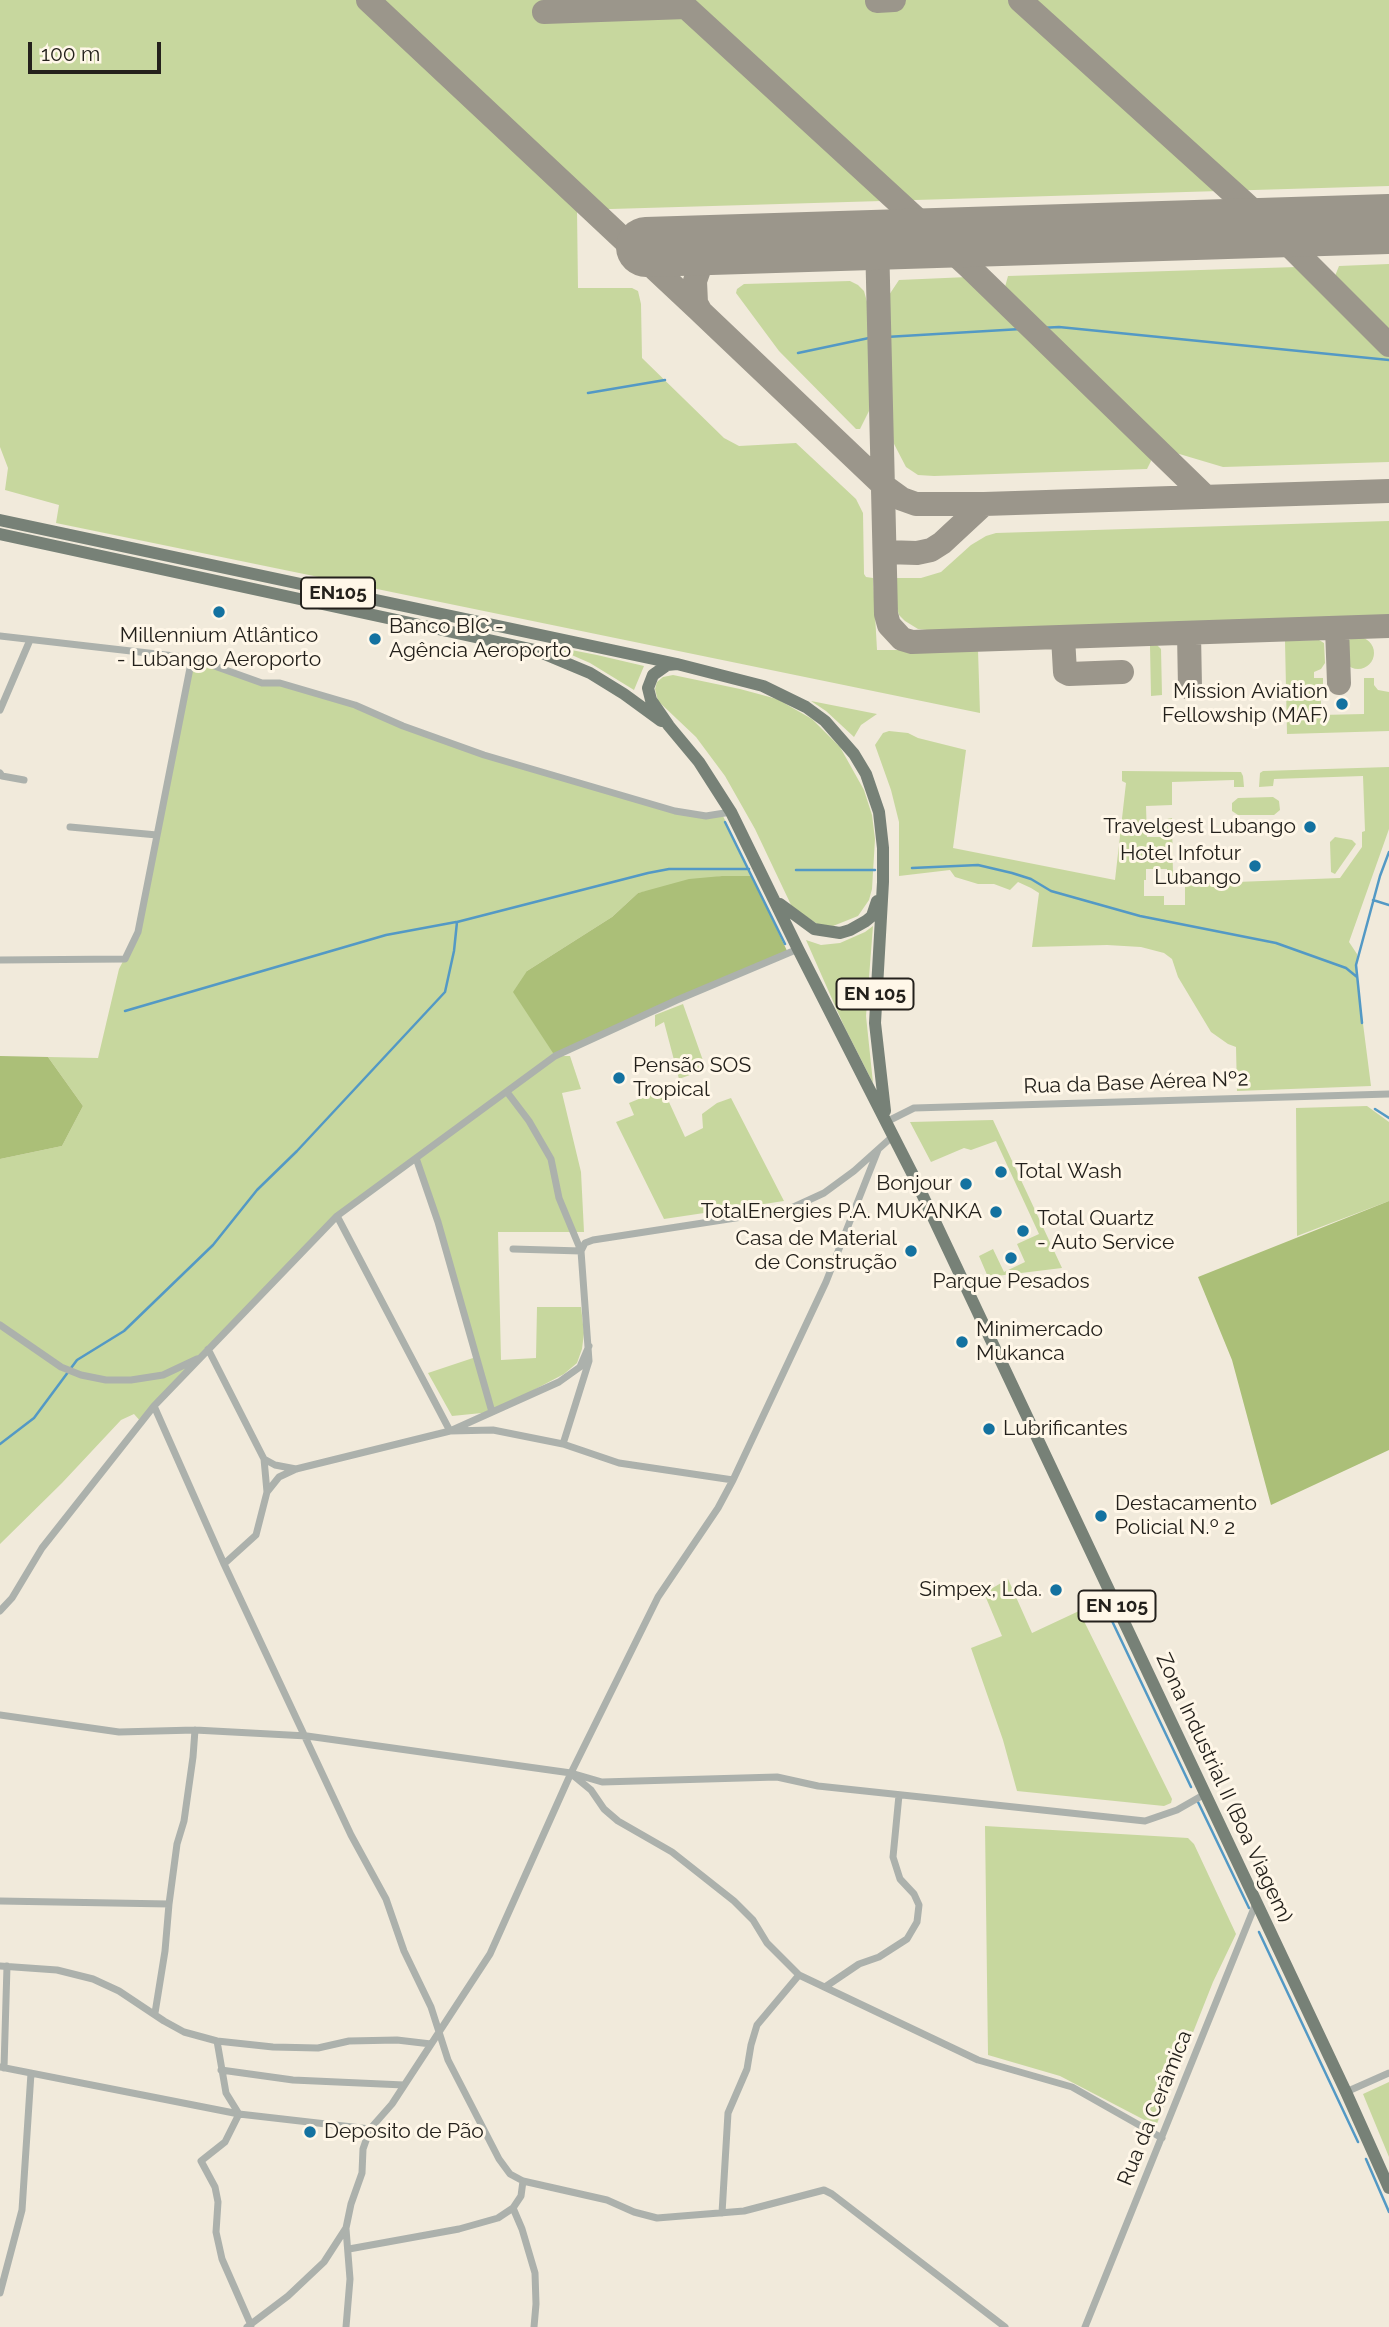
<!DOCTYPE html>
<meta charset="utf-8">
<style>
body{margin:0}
#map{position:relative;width:1389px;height:2327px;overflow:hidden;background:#f1eadb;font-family:Raleway,sans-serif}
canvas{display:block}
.scale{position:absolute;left:28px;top:42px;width:133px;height:32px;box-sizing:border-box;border:4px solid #24211c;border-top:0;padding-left:9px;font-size:21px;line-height:24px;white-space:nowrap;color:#24211c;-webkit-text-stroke:5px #fff7e8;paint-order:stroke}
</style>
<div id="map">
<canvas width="1389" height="2327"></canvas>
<div class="scale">100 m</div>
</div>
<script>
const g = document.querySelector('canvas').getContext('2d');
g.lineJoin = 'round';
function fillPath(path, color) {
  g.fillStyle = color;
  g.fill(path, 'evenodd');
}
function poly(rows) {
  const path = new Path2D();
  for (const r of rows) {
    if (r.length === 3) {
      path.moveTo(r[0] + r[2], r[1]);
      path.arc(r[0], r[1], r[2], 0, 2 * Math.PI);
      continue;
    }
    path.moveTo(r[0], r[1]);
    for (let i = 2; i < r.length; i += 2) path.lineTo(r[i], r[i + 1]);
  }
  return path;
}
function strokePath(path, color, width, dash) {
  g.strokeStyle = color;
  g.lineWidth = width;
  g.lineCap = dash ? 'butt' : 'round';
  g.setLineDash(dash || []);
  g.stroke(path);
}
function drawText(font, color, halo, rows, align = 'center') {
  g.font = font + ' Raleway,sans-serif';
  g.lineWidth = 6;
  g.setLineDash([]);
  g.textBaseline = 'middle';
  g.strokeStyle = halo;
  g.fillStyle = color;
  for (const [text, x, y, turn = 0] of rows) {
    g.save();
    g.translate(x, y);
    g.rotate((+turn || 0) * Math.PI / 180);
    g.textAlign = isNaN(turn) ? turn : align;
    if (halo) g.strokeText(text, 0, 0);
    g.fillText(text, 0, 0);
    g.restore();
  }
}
fillPath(poly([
 [0,0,1389,0,1389,186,577,210,578,288,632,288,638,291,641,304,642,358,724,438,739,446,796,443,856,499,863,513,864,574,866,577,873,578,877,650,978,650,980,713,56,523,59,505,5,490,8,468,0,447],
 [1389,264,1389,335,1337,283,1335,276,1339,266],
 [1297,267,1313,279,1389,356,1389,462,1223,467,1176,453,1155,439,1129,415,1014,303,1008,295,1005,287,1008,276],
 [968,277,1145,448,1150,454,1151,461,1147,469,934,476,918,475,906,467,893,442,889,441,886,311,889,295,899,280],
 [850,281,858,285,864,291,869,309,869,411,860,429,856,429,779,351,736,293,737,289,744,284],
 [1389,521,1389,617,937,631,918,629,905,621,899,615,894,599,893,578,921,578,941,572,971,545,986,536,996,533],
 [1358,653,16],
 [1319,640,1324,643,1325,663,1321,669,1314,672,1314,678,1323,678,1323,684,1318,684,1317,689,1315,689,1315,699,1321,699,1321,709,1317,710,1317,718,1321,718,1321,715,1364,714,1364,678,1374,678,1374,685,1378,690,1389,692,1389,731,1287,734,1285,641],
 [1157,645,1161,649,1162,695,1151,696,1150,646],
 [551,646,597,655,644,666,634,690,590,663],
 [192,658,262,683,303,689,484,755,675,811,722,814,752,876,722,876,638,893,612,917,527,971,555,1056,570,1056,581,1089,562,1093,581,1172,584,1232,498,1232,501,1360,536,1358,537,1307,581,1307,584,1333,582,1349,577,1363,564,1374,492,1412,452,1416,428,1373,476,1357,417,1159,337,1216,141,1422,134,1414,121,1420,62,1483,0,1544,0,1159,62,1146,83,1106,48,1057,98,1058,119,969,138,932],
 [673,675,740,689,777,699,812,719,840,747,864,790,872,815,875,839,872,889,869,900,858,916,833,926,819,925,792,907,755,829,725,776,696,737,658,701,655,689,657,682,663,677],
 [811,701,877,714,861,725,854,737,826,711],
 [889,731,908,733,918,738,966,750,953,848,1115,880,1126,783,1122,781,1122,771,1241,772,1243,776,1244,787,1234,787,1234,780,1172,782,1172,805,1146,806,1147,837,1167,837,1167,819,1172,818,1173,876,1167,879,1167,869,1146,869,1146,880,1144,880,1144,896,1164,896,1164,905,1185,905,1185,884,1340,878,1362,847,1362,832,1365,831,1363,776,1274,779,1273,786,1259,787,1260,773,1263,771,1389,767,1389,829,1349,942,1357,954,1357,977,1371,1086,1237,1091,1236,1047,1228,1044,1211,1032,1178,977,1172,959,1164,953,1141,947,1107,945,1032,947,1039,893,1031,888,1018,882,1010,890,994,884,978,884,955,877,950,870,899,876,899,822,891,790,875,745,883,733],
 [1273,797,1279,801,1280,810,1274,815,1238,815,1232,811,1232,803,1238,798],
 [1335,837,1352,840,1356,844,1335,874,1331,872,1330,842],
 [873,926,866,1016,873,1083,844,1026,806,940,821,945,840,943,865,932],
 [683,1004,706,1069,679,1079,664,1022,655,1027,655,1015],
 [663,1089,685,1137,703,1128,702,1114,717,1103,731,1098,784,1201,664,1219,616,1122,634,1115,629,1103],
 [1367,1106,1389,1122,1389,1201,1297,1236,1296,1108],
 [993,1120,1062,1268,988,1277,979,1256,993,1249,1004,1272,1025,1262,1017,1244,1039,1234,996,1141,971,1150,964,1148,931,1162,910,1122],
 [1008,1579,1032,1633,1079,1611,1172,1799,1171,1803,1164,1806,1017,1791,1003,1740,971,1648,1002,1636,984,1593],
 [985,1826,1188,1838,1194,1844,1236,1934,1213,1982,1156,2126,1060,2076,988,2055],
 [1389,2082,1389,2157,1363,2094]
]), '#c7d79e');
fillPath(poly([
 [722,876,752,876,788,953,555,1056,513,992,527,971,612,917,638,893,689,879],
 [0,1056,48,1057,83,1106,62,1146,0,1159],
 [1389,1201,1389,1450,1271,1505,1232,1360,1198,1277]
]), '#abbf78');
strokePath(poly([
 [1040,328,1059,327,1389,360],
 [886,337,1021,329],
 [798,353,869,338],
 [588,393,665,380],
 [725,822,785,944],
 [912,868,978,865,1012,873,1031,879,1051,891,1140,916,1276,943,1346,968,1357,977],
 [796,870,875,870],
 [1373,900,1389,905],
 [125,1011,386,935,456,922],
 [1362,1023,1356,965,1380,876,1389,852],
 [1375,1109,1389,1118],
 [0,1444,34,1418,77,1360,124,1331,213,1245,257,1190,297,1151,445,992,454,951,457,922,648,873,669,869,749,869],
 [1103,1602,1191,1787],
 [1198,1802,1249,1908],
 [1259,1932,1358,2142],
 [1366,2159,1389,2212]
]), '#5399c5', 2.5);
strokePath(poly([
 [368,0,701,312],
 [678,0,969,267,1206,497],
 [1020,0,1272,228,1389,345],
 [877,1,894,0],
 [544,12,686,7],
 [877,240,886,614,889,625,902,639,912,642,940,641,1389,626],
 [728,245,702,261,695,281,696,303,701,312,884,486,902,499,916,504,984,504,1389,491],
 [885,552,917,553,931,550,942,543,984,504],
 [1337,628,1339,683],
 [1189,633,1190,688],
 [1063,637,1065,672,1069,674,1122,672]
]), '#9b968b', 24);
strokePath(poly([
 [646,247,1389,224]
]), '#9b968b', 60);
strokePath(poly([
 [0,636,192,658,262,683,280,683,355,705,403,726,484,755,675,811,706,816,731,812],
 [0,710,30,640],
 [0,773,2,776,24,780],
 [70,827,157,835],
 [0,960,125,959,138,932,192,658],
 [507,1092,529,1121,551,1159,559,1198,581,1251,589,1361,563,1444],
 [886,1122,914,1108,1389,1094],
 [337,1216,450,1431,559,1382,580,1367,589,1346],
 [513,1249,581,1251,585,1243,593,1240,787,1210,824,1193,854,1171,893,1136],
 [0,1325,61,1367,81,1375,106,1380,131,1380,163,1375,197,1359],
 [208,1349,264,1459,275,1465,296,1469],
 [154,1406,224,1564,351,1835,386,1899,404,1951,431,2007,448,2060,499,2159,510,2174,523,2181,607,2200,634,2212,657,2218,744,2211,824,2190,832,2194,1005,2327],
 [492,1412,438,1222,416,1158,555,1056,677,1000,798,949],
 [267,1492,279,1477,296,1469,450,1431,493,1430,563,1444,619,1463,733,1480],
 [224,1564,256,1535,267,1492,264,1459],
 [0,1611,12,1598,42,1548,154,1406,337,1216,416,1158],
 [0,1715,119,1732,195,1730,307,1736,571,1773,602,1782,777,1777,818,1786,1145,1821,1177,1810,1205,1794],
 [574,1776,591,1790,604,1809,618,1821,672,1852,734,1901,753,1920,767,1943,799,1975,978,2060,1072,2087,1162,2138],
 [0,1901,169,1904],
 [0,1966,57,1970,93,1979,119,1991,164,2021,184,2032,217,2041,273,2047,318,2048,349,2041,397,2040,431,2044],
 [825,1987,859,1964,879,1957,907,1939,917,1922,919,1905,914,1894,900,1879,893,1857,899,1795],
 [155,2013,165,1951,169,1904,177,1844,184,1821,193,1757,195,1730],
 [217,2041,226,2093,239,2114,225,2142,201,2161,215,2187,218,2202,216,2232,222,2259,251,2325],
 [0,2067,239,2114,370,2129],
 [4,2068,7,1966],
 [221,2070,293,2080,404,2085],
 [1346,2092,1389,2073],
 [513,2208,522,2229,535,2273,536,2304,534,2327],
 [722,2213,728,2113,747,2069,751,2045,757,2025,799,1975],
 [346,2229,350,2279,346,2327],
 [349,2249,459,2229,498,2218,513,2208,521,2196,523,2181],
 [0,2293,22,2210,31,2073],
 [247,2327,288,2296,324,2262,346,2228,351,2204,362,2173,363,2149,370,2129,392,2104,490,1954,571,1773,658,1597,718,1508,733,1480,826,1282,878,1150],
 [1085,2327,1256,1903]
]), '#acb1ac', 7);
strokePath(poly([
 [0,520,677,664,763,686,806,707,825,721,854,754,866,774,879,812,883,848,883,882,875,1023,885,1111],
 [0,534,535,650,590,673,624,694,661,721],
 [677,664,667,665,653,675,648,688,651,700,669,726,699,762,731,812,798,949,913,1175,1346,2092,1389,2188],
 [780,904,814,929,840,933,850,930,866,921,872,916,877,901]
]), '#778177', 12);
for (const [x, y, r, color] of [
 [219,612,7,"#1472a0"],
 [375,639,7,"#1472a0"],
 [1342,704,7,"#1472a0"],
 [1310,827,7,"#1472a0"],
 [1255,866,7,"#1472a0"],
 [619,1078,7,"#1472a0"],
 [1001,1172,7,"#1472a0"],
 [966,1184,7,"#1472a0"],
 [996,1212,7,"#1472a0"],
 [1023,1231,7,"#1472a0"],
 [911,1251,7,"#1472a0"],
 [1011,1258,7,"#1472a0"],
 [962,1342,7,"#1472a0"],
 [989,1429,7,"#1472a0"],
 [1101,1516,7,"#1472a0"],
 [1056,1590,7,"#1472a0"],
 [310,2132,7,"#1472a0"]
]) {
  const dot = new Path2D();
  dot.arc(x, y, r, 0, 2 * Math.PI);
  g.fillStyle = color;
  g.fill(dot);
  strokePath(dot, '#fff7e8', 2.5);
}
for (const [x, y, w] of [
 [338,593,74],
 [875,994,77],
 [1117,1606,77]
]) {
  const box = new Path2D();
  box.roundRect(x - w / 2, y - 15.5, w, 31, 5);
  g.fillStyle = '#fff7e8';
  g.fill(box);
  strokePath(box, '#24211c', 2);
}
drawText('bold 19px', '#24211c', null, [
 ["EN105",338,593],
 ["EN 105",875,994],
 ["EN 105",1117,1606]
]);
drawText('21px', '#24211c', '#fff7e8', [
 ["Banco BIC -",389,627],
 ["Agência Aeroporto",389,651],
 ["Millennium Atlântico",219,636,"center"],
 ["- Lubango Aeroporto",219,660,"center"],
 ["Mission Aviation",1328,692,"right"],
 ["Fellowship (MAF)",1328,716,"right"],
 ["Travelgest Lubango",1296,827,"right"],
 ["Hotel Infotur",1241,854,"right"],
 ["Lubango",1241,878,"right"],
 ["Pensão SOS",633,1066],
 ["Tropical",633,1090],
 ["Total Wash",1015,1172],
 ["Bonjour",952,1184,"right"],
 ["TotalEnergies P.A. MUKANKA",982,1212,"right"],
 ["Total Quartz",1037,1219],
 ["- Auto Service",1037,1243],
 ["Casa de Material",897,1239,"right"],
 ["de Construção",897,1263,"right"],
 ["Parque Pesados",1011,1282,"center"],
 ["Minimercado",976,1330],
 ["Mukanca",976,1354],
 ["Lubrificantes",1003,1429],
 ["Destacamento",1115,1504],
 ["Policial N.º 2",1115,1528],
 ["Simpex, Lda.",1042,1590,"right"],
 ["Deposito de Pão",324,2132]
], 'left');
drawText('21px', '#24211c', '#fff7e8', [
 ["Rua da Base Aérea Nº2",1136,1083,-2],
 ["Zona Industrial II (Boa Viagem)",1224,1788,65],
 ["Rua da Cerâmica",1155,2108,-68]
]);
</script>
